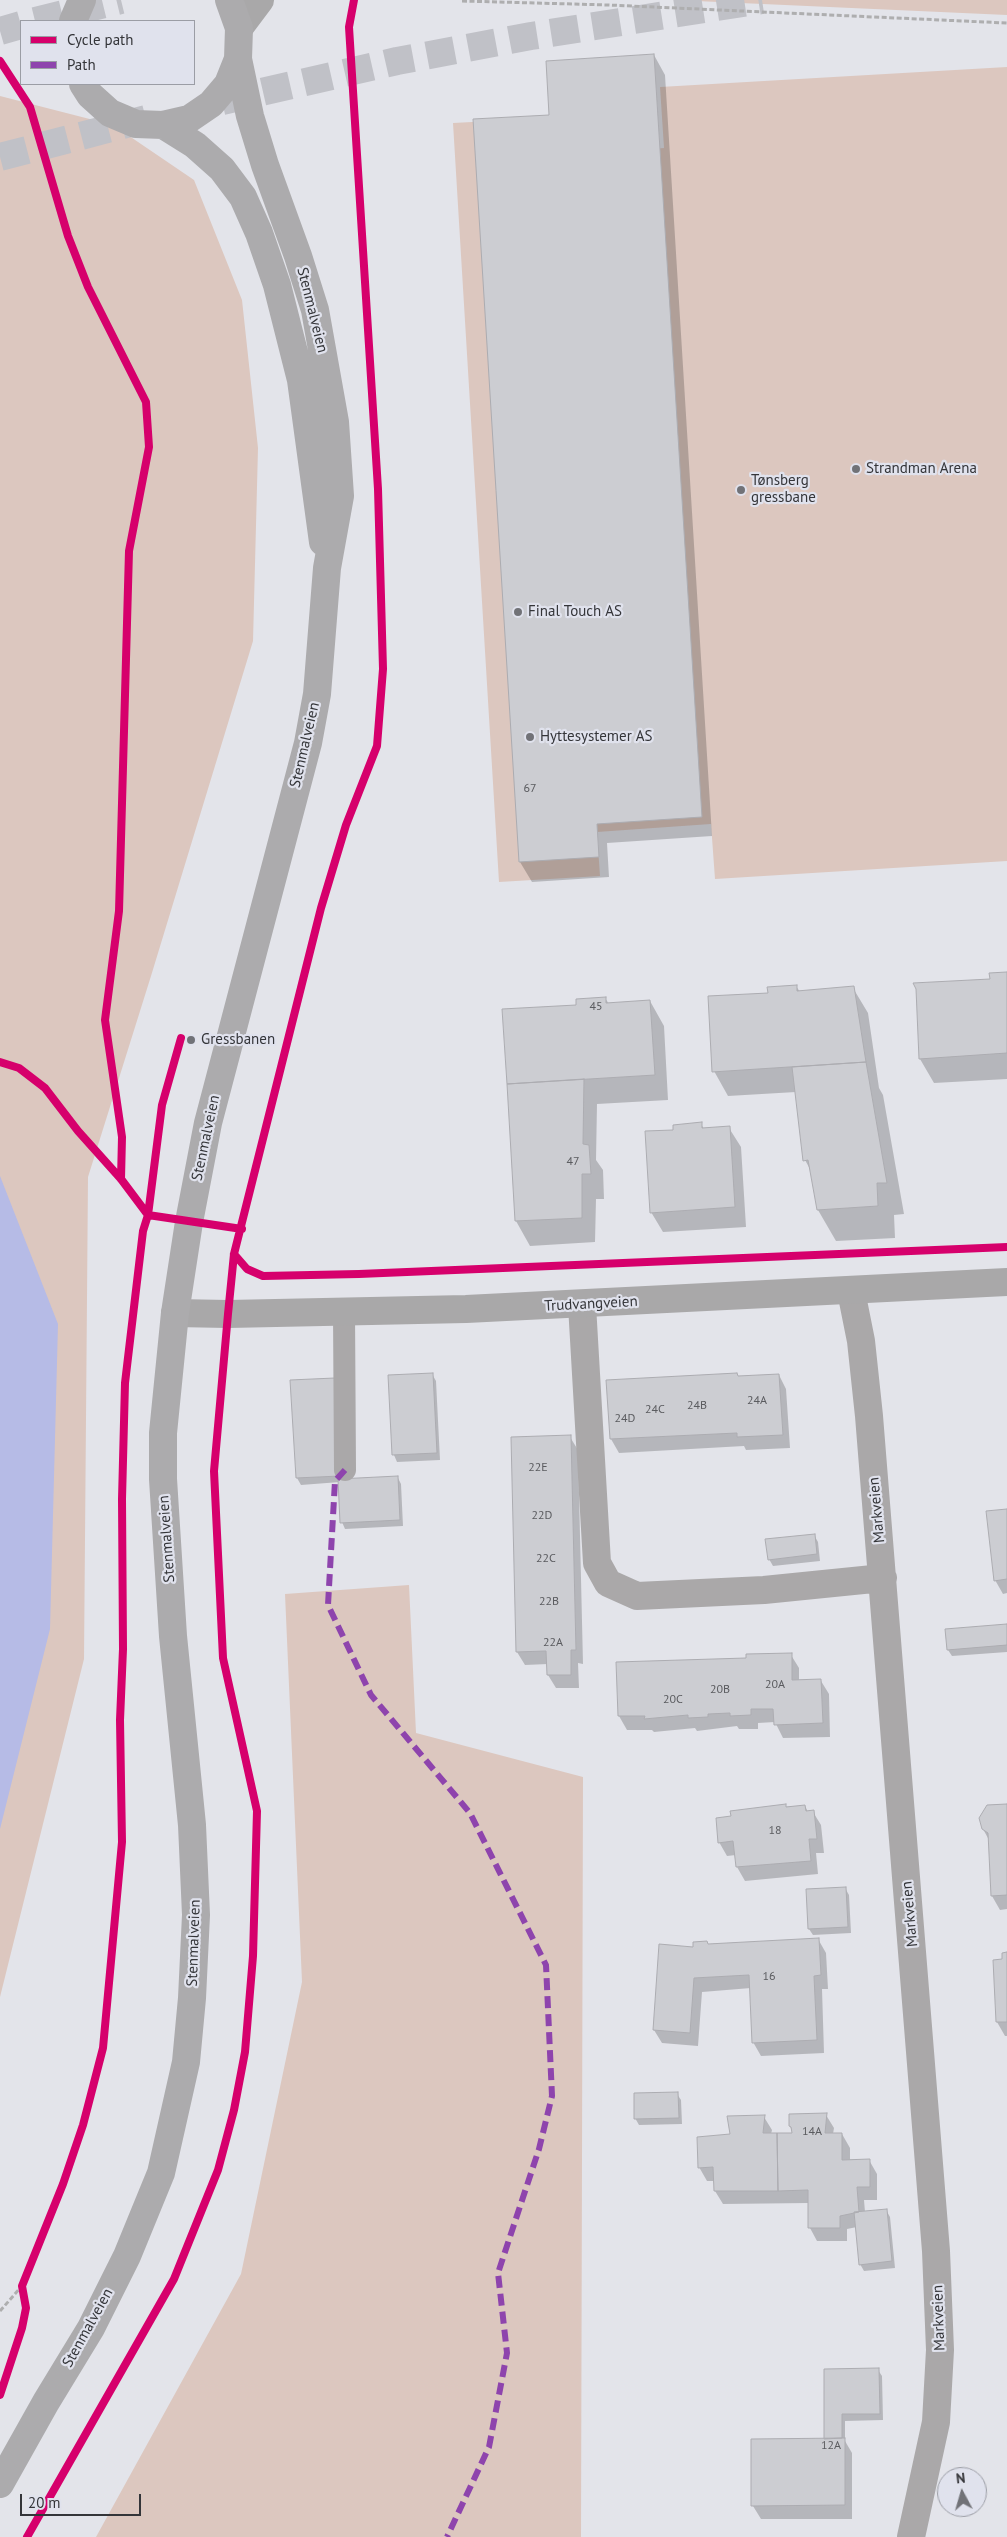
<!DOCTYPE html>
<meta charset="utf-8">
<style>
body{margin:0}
#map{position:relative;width:1007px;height:2537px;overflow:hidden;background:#e3e4ea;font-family:"PT Sans",sans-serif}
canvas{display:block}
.legend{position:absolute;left:20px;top:20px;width:175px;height:65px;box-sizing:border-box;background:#e0e2ed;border:1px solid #9b9da5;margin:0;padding:6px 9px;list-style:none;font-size:15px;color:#343539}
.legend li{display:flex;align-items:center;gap:10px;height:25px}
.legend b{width:25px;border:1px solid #9b9da5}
.north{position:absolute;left:937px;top:2467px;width:50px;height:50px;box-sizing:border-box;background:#e0e2ed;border:1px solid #9b9da5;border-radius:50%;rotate:354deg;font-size:14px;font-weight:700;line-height:20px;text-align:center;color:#343539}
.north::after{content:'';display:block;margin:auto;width:18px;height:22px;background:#717277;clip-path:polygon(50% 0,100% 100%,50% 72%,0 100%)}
.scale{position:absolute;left:20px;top:2494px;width:121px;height:22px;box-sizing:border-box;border:2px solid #343539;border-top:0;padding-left:6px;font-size:15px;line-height:18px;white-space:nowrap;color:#343539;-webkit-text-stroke:4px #e0e2ed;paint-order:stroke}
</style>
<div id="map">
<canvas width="1007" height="2537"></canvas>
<ul class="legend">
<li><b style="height:6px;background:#d6006c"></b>Cycle path</li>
<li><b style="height:6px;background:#8e44ad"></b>Path</li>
</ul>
<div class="north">N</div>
<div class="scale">20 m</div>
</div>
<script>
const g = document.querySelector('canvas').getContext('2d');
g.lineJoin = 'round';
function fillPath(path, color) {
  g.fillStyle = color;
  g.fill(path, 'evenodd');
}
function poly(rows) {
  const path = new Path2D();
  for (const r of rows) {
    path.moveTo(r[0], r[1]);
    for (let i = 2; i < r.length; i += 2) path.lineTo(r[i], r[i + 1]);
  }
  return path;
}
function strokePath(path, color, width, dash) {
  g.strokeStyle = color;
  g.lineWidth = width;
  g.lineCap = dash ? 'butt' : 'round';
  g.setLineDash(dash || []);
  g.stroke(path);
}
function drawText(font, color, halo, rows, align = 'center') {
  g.font = font + ' "PT Sans",sans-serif';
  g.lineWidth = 4.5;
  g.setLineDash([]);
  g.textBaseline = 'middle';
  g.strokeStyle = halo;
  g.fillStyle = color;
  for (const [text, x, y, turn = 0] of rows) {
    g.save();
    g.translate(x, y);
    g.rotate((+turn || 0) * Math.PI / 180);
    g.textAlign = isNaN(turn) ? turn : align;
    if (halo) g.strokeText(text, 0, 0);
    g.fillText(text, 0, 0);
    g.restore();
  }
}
fillPath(poly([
 [674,0,1007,0,1007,15],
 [1007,67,1007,861,715,879,711,824,597,832,600,876,499,882,453,123,529,119,531,156,664,148,660,87],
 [0,96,113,125,194,180,242,300,258,448,253,641,151,976,88,1177,84,1659,0,1997],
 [409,1585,416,1733,583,1777,581,2537,96,2537,241,2274,302,1982,285,1594]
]), '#dcc7bf');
fillPath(poly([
 [0,1176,58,1324,50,1629,0,1829]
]), '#b6bbe6');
fillPath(poly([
 [654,55,665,75,712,836,607,843,609,877,532,882,520,862,475,120,551,116],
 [1007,973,1007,1079,934,1083,920,1059,991,980],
 [796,986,800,992,853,988,868,1013,879,1088,883,1095,904,1214,894,1215,895,1238,836,1241,818,1210,811,1171,805,1160,796,1092,728,1096,714,1071,769,995],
 [605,998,609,1004,650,1001,664,1026,668,1100,597,1104,596,1160,603,1170,604,1199,596,1199,595,1242,530,1246,516,1221,503,1010,577,1006],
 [701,1124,704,1129,729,1128,741,1147,746,1227,663,1232,651,1212,674,1131],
 [432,1374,436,1381,440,1460,397,1462,394,1455,390,1376],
 [779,1375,786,1389,790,1448,746,1450,744,1446,619,1453,611,1439,738,1378],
 [292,1381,343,1480,398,1478,401,1484,403,1526,345,1529,342,1522,340,1482,301,1485,297,1478],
 [570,1437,578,1450,583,1664,578,1663,579,1688,556,1688,548,1675,548,1664,525,1665,517,1652],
 [1007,1510,1007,1593,1003,1594,995,1580],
 [814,1535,818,1542,820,1561,773,1566,769,1559],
 [1007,1625,1007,1652,952,1656,948,1650],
 [791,1655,799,1668,799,1681,821,1681,829,1694,830,1737,783,1738,775,1722,758,1723,758,1729,739,1729,737,1726,697,1731,695,1728,654,1732,652,1730,627,1730,619,1716,618,1663,747,1659],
 [1007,1805,1007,1909,1000,1910,992,1896,989,1840,983,1829],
 [805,1806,808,1812,813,1812,821,1825,824,1853,816,1853,818,1874,745,1881,737,1867,736,1855,727,1856,719,1842,757,1810,757,1808],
 [845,1888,849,1895,851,1933,813,1935,809,1929],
 [818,1939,826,1953,828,1989,822,1989,824,2053,761,2056,753,2042,751,1988,702,1992,698,2046,662,2043,654,2030,694,1948],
 [1007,1954,1007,2036,1005,2036,997,2022,994,1961,1004,1960],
 [677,2094,681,2100,682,2124,639,2125,635,2118],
 [826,2115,834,2128,833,2134,842,2134,850,2148,850,2161,869,2160,877,2174,877,2200,864,2200,865,2212,886,2210,890,2217,895,2268,864,2271,860,2264,857,2227,847,2229,847,2241,817,2241,810,2228,809,2203,723,2204,715,2191,715,2181,707,2181,699,2167,732,2136,764,2117,772,2130,771,2134,793,2134,790,2126],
 [878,2370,882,2376,883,2420,845,2421,845,2441,852,2453,852,2519,761,2519,753,2506,825,2440,825,2371]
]), '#0003');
const building = poly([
 [654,54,702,817,597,824,599,857,519,862,473,119,549,115,546,61,654,54],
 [1007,972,1007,1053,919,1059,916,989,913,983,990,979,989,973,1007,972],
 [797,985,797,991,854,986,866,1062,712,1072,708,996,768,993,767,987,797,985],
 [606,997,606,1003,650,1000,655,1075,507,1084,502,1009,576,1005,576,999,606,997],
 [866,1062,887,1183,877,1183,878,1206,817,1210,808,1160,803,1161,792,1067,866,1062],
 [584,1079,583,1144,589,1145,591,1174,582,1174,582,1218,515,1221,507,1084,584,1079],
 [702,1122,702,1128,730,1126,735,1207,650,1213,645,1131,673,1130,673,1125,702,1122],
 [433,1373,437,1453,392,1455,388,1375,433,1373],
 [737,1373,738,1376,779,1374,783,1435,737,1437,737,1433,610,1439,606,1380,737,1373],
 [335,1378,340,1476,296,1478,290,1380,335,1378],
 [571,1435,576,1650,571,1650,571,1675,547,1675,546,1651,516,1652,511,1437,571,1435],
 [398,1476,400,1520,340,1523,338,1479,398,1476],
 [1007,1509,1007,1579,994,1581,986,1511,1007,1509],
 [815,1534,817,1554,768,1560,765,1539,815,1534],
 [1007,1624,1007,1645,947,1650,945,1629,1007,1624],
 [792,1653,792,1680,821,1679,823,1723,774,1725,773,1709,751,1709,751,1715,730,1716,730,1713,708,1714,708,1717,688,1718,688,1715,644,1719,645,1716,618,1716,616,1662,746,1658,746,1654,792,1653],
 [786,1804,786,1807,805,1805,806,1811,814,1810,817,1839,809,1839,811,1861,736,1867,733,1841,718,1843,716,1818,731,1816,730,1811,786,1804],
 [1007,1804,1007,1895,991,1896,988,1833,982,1829,979,1818,987,1805,1007,1804],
 [846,1887,848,1927,808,1929,806,1889,846,1887],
 [819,1938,821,1975,814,1976,817,2040,752,2043,749,1975,694,1978,690,2033,653,2030,659,1944,693,1947,693,1942,707,1941,708,1944,819,1938],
 [1007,1952,1007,2022,996,2022,993,1960,1002,1959,1002,1953,1007,1952],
 [678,2092,679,2118,634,2119,634,2093,678,2092],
 [827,2113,825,2133,842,2133,842,2160,870,2159,870,2187,857,2187,859,2212,840,2216,840,2228,808,2228,808,2190,778,2191,777,2133,792,2133,791,2127,789,2126,789,2114,827,2113],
 [765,2115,763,2133,777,2133,778,2191,714,2191,713,2167,698,2168,697,2137,730,2134,727,2116,765,2115],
 [887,2209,892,2261,859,2265,854,2212,887,2209],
 [879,2368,880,2414,842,2414,842,2438,824,2439,824,2369,879,2368],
 [845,2438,845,2505,751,2506,751,2439,845,2438]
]);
fillPath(building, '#cccdd2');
strokePath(building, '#acacb1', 1);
strokePath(poly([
 [35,21,121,0],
 [0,31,21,25],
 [222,101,397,61,531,36,762,0],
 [0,157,146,119]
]), '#c0c1c7', 28, [28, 14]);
strokePath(poly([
 [462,1,609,5,1007,23],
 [0,2311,22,2286]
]), '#aeaeaf', 3, [5, 2.5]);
strokePath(poly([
 [344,1312,345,1470]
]), '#aaa8a9', 22);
strokePath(poly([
 [851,1291,861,1341,869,1416,936,2251,940,2350,936,2422,911,2537],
 [582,1305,597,1563,608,1583,637,1596,764,1590,883,1578]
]), '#aaa8a9', 28);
strokePath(poly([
 [239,28,260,0],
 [175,1313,228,1314,466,1309,1007,1282]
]), '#a9a8a9', 28);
strokePath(poly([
 [73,21,82,0],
 [83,84,90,95,110,113,136,124,163,125,189,119,211,104,228,84,238,59,239,28,229,0],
 [163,125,195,145,222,169,243,197,259,233,277,285,301,380,323,542],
 [0,2484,46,2402,91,2328,127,2256,161,2173,186,2062,192,1998,196,1915,192,1825,173,1636,163,1479,163,1433,175,1313,189,1222,208,1123,308,743,317,694,327,568,340,496,335,422,315,310,298,256,265,165,250,116,238,59]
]), '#acabad', 28);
strokePath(poly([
 [345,1470,335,1481,328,1605,371,1695,470,1813,546,1965,552,2096,539,2149,498,2273,507,2353,489,2447,447,2537]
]), '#8e44ad', 6, [12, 6]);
strokePath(poly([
 [0,61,30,107,68,236,88,287,146,402,149,447,129,551,119,911,105,1020,122,1137,121,1179],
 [0,1062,19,1068,45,1088,78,1131,121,1179,148,1215,242,1229],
 [234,1254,247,1269,263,1276,359,1274,1007,1247],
 [0,2395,22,2328,26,2308,22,2286,63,2184,83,2125,103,2048,122,1842,120,1720,123,1649,122,1499,125,1383,143,1231,148,1215,162,1105,181,1038],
 [27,2537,174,2279,218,2170,234,2110,245,2052,253,1956,257,1811,223,1658,214,1471,228,1314,234,1254,321,908,346,825,377,746,383,669,378,489,349,27,354,0]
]), '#d6006c', 8);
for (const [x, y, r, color] of [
 [856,469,5,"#717277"],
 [741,490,5,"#717277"],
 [518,612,5,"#717277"],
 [530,737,5,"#717277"],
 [191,1040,5,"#717277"]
]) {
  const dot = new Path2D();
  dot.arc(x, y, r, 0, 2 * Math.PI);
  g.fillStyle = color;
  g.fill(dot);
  strokePath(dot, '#e0e2ed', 2);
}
drawText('12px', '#5a5b5f', null, [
 ["67",530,789],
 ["45",596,1007],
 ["47",573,1162],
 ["24A",757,1401],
 ["24B",697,1406],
 ["24C",655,1410],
 ["24D",625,1419],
 ["22E",538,1468],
 ["22D",542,1516],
 ["22C",546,1559],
 ["22B",549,1602],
 ["22A",553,1643],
 ["20A",775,1685],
 ["20B",720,1690],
 ["20C",673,1700],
 ["18",775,1831],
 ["16",769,1977],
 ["14A",812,2132],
 ["12A",831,2446]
]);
drawText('15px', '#343539', '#e0e2ed', [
 ["Stenmalveien",312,310,76],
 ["Stenmalveien",305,745,-77],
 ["Stenmalveien",206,1138,-78],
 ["Trudvangveien",591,1304,-3],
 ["Markveien",877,1510,-95],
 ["Stenmalveien",167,1539,-94],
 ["Markveien",910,1914,-95],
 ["Stenmalveien",194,1943,-88],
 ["Markveien",939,2318,-92],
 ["Stenmalveien",88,2328,-61]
]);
drawText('15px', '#343539', '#e0e2ed', [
 ["Strandman Arena",866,469],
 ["Tønsberg",751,481],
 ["gressbane",751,498],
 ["Final Touch AS",528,612],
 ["Hyttesystemer AS",540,737],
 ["Gressbanen",201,1040]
], 'left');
</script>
